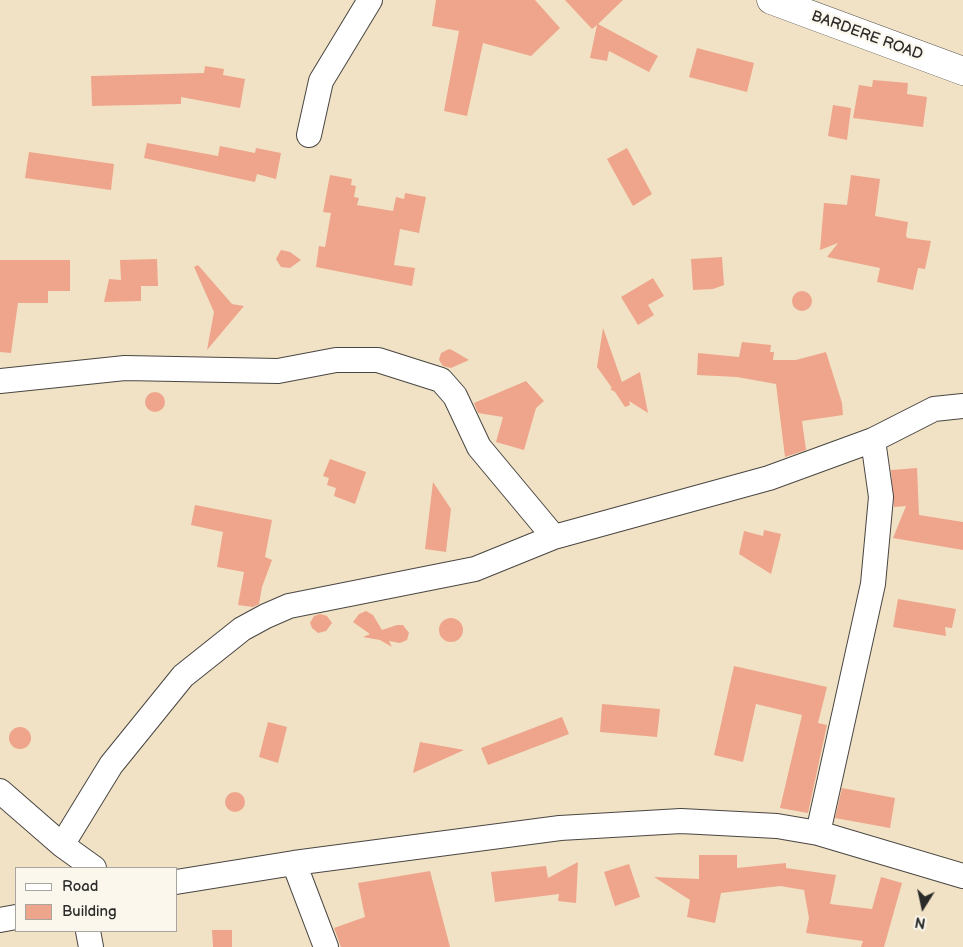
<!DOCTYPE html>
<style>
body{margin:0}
#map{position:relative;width:963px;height:947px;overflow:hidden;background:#f1e2c5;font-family:"Balsamiq Sans",sans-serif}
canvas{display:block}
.legend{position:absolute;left:15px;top:867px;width:162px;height:65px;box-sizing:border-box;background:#fbf7ec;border:1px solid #a8a59f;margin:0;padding:6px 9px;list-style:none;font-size:15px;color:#2b2b2b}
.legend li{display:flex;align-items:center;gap:10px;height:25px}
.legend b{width:25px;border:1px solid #a8a59f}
.north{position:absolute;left:898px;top:882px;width:50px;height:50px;-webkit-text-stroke:4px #fbf7ec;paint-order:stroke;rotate:190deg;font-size:14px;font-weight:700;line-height:20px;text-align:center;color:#2b2b2b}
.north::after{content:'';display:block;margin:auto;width:18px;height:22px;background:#2b2b2b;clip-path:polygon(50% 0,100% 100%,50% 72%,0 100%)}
</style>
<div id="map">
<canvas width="963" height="947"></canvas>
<ul class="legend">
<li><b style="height:6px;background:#fff"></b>Road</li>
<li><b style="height:14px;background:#eea58b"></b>Building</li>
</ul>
<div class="north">N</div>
</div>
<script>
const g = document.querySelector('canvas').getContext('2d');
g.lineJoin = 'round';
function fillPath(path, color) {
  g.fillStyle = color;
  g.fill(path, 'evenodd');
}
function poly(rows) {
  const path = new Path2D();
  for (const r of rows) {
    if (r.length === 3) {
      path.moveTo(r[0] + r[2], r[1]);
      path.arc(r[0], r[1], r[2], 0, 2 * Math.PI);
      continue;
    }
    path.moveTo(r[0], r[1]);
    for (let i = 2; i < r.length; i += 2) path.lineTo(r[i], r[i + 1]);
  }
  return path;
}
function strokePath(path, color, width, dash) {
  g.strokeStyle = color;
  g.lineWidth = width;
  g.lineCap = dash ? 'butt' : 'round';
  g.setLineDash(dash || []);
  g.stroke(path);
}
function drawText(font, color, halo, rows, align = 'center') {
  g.font = font + ' "Balsamiq Sans",sans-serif';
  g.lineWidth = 4.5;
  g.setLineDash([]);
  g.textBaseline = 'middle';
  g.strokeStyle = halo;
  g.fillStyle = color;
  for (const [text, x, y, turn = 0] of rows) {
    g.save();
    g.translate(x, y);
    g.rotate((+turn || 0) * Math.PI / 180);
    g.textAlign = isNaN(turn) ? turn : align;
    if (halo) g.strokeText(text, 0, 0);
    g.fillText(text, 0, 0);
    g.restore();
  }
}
fillPath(poly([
 [436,0,535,0,560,28,531,56,483,43,467,116,444,111,459,31,432,26],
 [565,0,623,0,598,24,658,56,649,72,609,51,607,61,590,58,597,25,592,29],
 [697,48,754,63,747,92,689,77],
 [205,66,224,69,223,75,245,79,240,108,181,97,181,104,92,106,91,76,204,73],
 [873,80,908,83,907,94,927,97,923,127,853,118,859,85,872,87],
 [833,105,851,108,847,140,828,136],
 [147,143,218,156,220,146,255,153,256,148,281,153,276,179,257,174,255,182,144,158],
 [627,148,652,194,633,206,607,159],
 [29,152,114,164,111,190,25,178],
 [330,175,352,179,351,185,356,186,354,197,359,198,357,205,393,211,396,197,404,199,405,193,426,197,419,233,400,229,394,265,415,268,412,286,316,267,319,246,325,247,331,213,323,212],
 [851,175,880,179,875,216,908,222,906,235,907,238,931,241,925,269,918,268,913,290,877,282,880,268,827,257,838,243,820,250,824,203,847,205],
 [281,250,290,252,301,260,290,268,281,267,276,259],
 [722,257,724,285,713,289,693,290,691,259],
 [157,259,158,286,141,286,141,301,104,302,109,279,121,280,120,260],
 [0,260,70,260,70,291,48,291,48,303,18,303,11,353,0,352],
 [198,265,232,304,244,306,207,350,214,312,194,267],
 [653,278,664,296,648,305,654,315,638,325,621,297],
 [802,301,10],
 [603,328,622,382,640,372,648,413,629,401,630,405,625,407,615,392,610,389,612,388,597,367],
 [742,342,771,345,770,352,774,352,773,360,796,360,826,352,842,403,843,415,802,421,806,450,785,457,776,384,737,377,697,375,698,353,739,357],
 [449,349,452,350,469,360,451,368,443,366,439,360,441,353],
 [526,381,544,401,536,408,524,450,496,442,503,417,478,413,474,403],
 [155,402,10],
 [330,459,366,472,355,504,334,496,336,488,327,485,329,478,323,476],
 [917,468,919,515,963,522,963,550,893,538,906,506,894,507,891,470],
 [433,482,451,509,446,552,425,549],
 [195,505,272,520,265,557,272,560,262,587,259,604,253,607,238,605,244,572,217,567,223,532,191,525],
 [764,530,781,534,771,574,739,554,744,531,763,536],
 [898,599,956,609,952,628,945,627,946,636,893,627],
 [366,611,373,615,382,630,397,625,403,625,409,633,407,640,400,643,389,641,392,647,380,640,363,637,370,634,353,622,359,614],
 [320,614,327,616,332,623,326,631,318,633,312,628,310,623,314,616],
 [451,630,12],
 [734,666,827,687,818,723,827,725,808,813,780,808,802,715,756,704,743,762,714,755],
 [602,704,660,709,657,737,600,732],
 [562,717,569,734,488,765,481,748],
 [268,722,287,727,278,763,259,757],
 [20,738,11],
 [420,742,464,750,413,773],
 [842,788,895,798,890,828,835,818],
 [235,802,10],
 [699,855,737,855,737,868,786,863,786,868,836,875,830,904,872,909,881,877,902,883,884,947,861,947,863,941,806,933,809,918,804,890,780,886,721,893,715,923,687,917,690,900,654,877,699,879],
 [578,862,576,903,558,901,559,894,495,902,491,872,546,866,548,878],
 [629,864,640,897,615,906,604,872],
 [430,871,450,947,341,947,334,928,365,917,358,883],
 [212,930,232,930,232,947,213,947]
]), '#eea58b');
const minor = poly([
 [309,135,321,81,370,0],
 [0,381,125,368,278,371,336,360,378,360,441,380,455,396,479,447,554,537],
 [0,791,62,845,94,868],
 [818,833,873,584,881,497,873,440],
 [62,845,111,765,183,676,242,629,266,616,289,606,475,569,554,537,769,478,873,440,934,409,963,406],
 [294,863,326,947],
 [176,882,294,863,560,828,681,821,777,826,818,833,963,876],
 [0,920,16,917],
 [88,931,91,947]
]);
const tertiary = poly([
 [771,0,963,71]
]);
strokePath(minor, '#494642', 26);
strokePath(tertiary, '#494642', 29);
strokePath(minor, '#fff', 24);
strokePath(tertiary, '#fff', 28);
drawText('15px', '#2b2b2b', '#fbf7ec', [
 ["BARDERE ROAD",867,36,20]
]);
</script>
